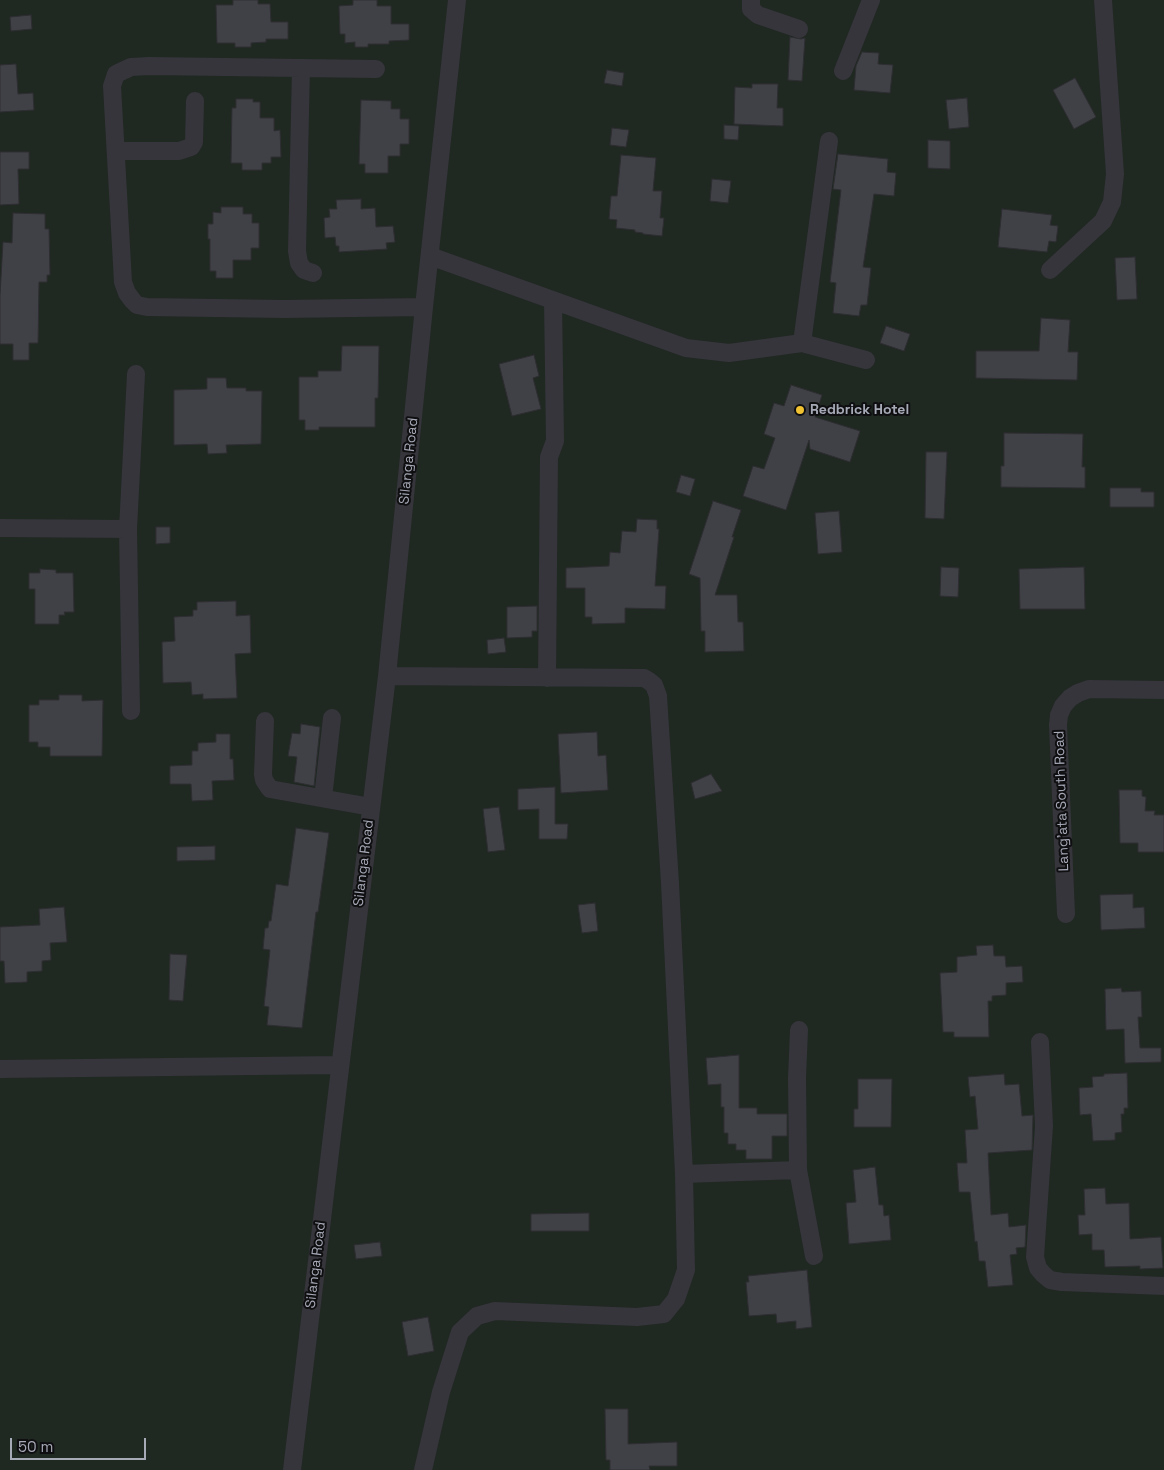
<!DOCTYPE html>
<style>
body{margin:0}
#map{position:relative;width:1164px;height:1470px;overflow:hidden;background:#141416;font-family:"Space Grotesk",sans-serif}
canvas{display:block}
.scale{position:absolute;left:10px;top:1438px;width:136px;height:22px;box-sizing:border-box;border:2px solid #a6a9b6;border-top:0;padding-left:6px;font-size:15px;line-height:18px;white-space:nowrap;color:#a6a9b6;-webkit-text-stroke:4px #0f0f11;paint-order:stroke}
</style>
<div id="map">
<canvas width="1164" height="1470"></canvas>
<div class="scale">50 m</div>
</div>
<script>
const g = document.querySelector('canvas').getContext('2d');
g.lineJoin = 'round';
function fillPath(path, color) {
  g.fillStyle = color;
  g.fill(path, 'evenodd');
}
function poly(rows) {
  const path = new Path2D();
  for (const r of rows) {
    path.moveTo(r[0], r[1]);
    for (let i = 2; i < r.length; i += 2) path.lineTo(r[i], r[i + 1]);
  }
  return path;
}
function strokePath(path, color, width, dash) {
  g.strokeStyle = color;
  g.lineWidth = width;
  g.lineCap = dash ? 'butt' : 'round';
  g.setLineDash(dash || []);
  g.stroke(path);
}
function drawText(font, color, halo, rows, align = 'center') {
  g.font = font + ' "Space Grotesk",sans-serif';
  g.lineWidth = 4;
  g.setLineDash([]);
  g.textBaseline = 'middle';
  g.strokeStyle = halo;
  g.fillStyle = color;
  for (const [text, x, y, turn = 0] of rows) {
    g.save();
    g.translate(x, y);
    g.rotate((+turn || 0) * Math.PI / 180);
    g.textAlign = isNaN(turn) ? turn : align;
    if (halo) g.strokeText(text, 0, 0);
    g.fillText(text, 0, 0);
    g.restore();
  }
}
fillPath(poly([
 [0,0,1164,0,1164,1470,0,1470]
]), '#202822');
const building = poly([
 [233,0,258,0,258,4,270,4,271,22,288,22,288,39,266,39,266,42,251,43,251,47,235,47,235,43,217,43,216,5,233,5,233,0],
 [353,0,377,0,377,6,391,6,391,24,409,24,409,40,389,41,389,44,368,44,368,47,355,47,355,42,345,43,345,34,340,34,339,6,353,5,353,0],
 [31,15,32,29,11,31,10,17,31,15],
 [790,37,801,39,805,38,802,81,788,80,790,37],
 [862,52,879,53,878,64,893,65,890,93,854,90,856,66,862,52],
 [16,64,18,94,33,93,34,110,0,112,0,65,16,64],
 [607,70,624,73,622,86,604,83,607,70],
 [1075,78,1096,117,1074,129,1053,90,1075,78],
 [752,84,778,84,777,108,783,108,783,126,734,124,735,87,752,88,752,84],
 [967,98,969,127,949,129,946,100,967,98],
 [236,99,253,99,253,102,260,102,260,118,274,118,274,131,280,130,281,157,271,157,271,163,262,163,262,170,242,170,242,163,231,163,232,108,236,108,236,99],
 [361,100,391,101,391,109,400,109,400,119,409,119,409,144,400,144,400,156,388,156,388,173,365,173,365,164,359,164,361,100],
 [724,125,739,126,738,140,724,139,724,125],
 [612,128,629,130,626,147,610,145,612,128],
 [928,140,950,141,950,169,928,168,928,140],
 [0,152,29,152,29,169,18,169,19,204,0,205,0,152],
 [838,154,888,159,887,172,896,173,894,196,874,194,863,267,871,268,867,305,861,305,859,316,833,313,836,283,830,282,841,190,833,189,838,154],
 [621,155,656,158,653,191,662,191,660,218,664,218,662,236,643,234,643,233,635,232,635,230,616,228,617,220,609,219,611,196,617,196,621,155],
 [712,179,731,181,728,203,710,201,712,179],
 [361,199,361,209,375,208,376,227,393,226,395,242,386,243,387,249,339,252,339,246,336,246,335,237,325,238,324,218,330,217,329,209,337,209,336,200,361,199],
 [221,207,243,207,243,214,252,214,252,223,259,223,259,248,251,248,251,260,233,260,233,278,216,278,216,271,210,271,210,239,208,239,208,224,213,224,213,212,221,213,221,207],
 [1002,209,1052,215,1050,225,1058,226,1056,242,1049,241,1047,252,998,247,1002,209],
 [13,213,45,214,45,229,49,229,50,275,47,275,47,282,39,282,38,343,29,343,29,360,13,360,13,344,0,344,0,295,3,242,12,243,13,213],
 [1135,257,1137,299,1117,300,1115,258,1135,257],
 [1041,318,1070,320,1068,352,1078,352,1077,380,976,378,976,351,1039,351,1041,318],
 [886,326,910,334,904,351,880,343,886,326],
 [342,346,379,346,378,398,375,398,375,427,319,427,319,430,305,430,305,420,299,420,299,377,318,377,318,371,341,371,342,346],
 [534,355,539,376,533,378,541,409,512,416,499,364,534,355],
 [207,378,226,378,227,388,246,388,246,391,262,391,261,444,226,445,227,453,208,454,207,444,174,445,174,390,207,389,207,378],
 [791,385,822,395,815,417,860,431,850,462,810,449,809,440,786,510,743,496,753,466,764,469,775,438,764,434,774,403,784,406,791,385],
 [1004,433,1083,434,1082,467,1085,467,1085,488,1001,487,1001,466,1004,466,1004,433],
 [926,452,947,452,944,519,925,518,926,452],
 [681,475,695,479,690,496,676,492,681,475],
 [1110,488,1141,488,1141,492,1154,492,1154,507,1110,507,1110,488],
 [713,501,741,510,732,537,734,537,715,595,737,595,738,622,743,622,744,651,705,652,705,631,701,631,700,578,689,574,713,501],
 [839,511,842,552,818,554,815,513,839,511],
 [637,519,657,520,657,529,659,529,655,586,666,586,665,609,625,608,625,623,592,624,592,617,585,617,585,588,566,588,566,568,609,566,610,552,620,553,622,531,636,532,637,519],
 [156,527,170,527,170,543,156,544,156,527],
 [941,567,959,568,958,597,940,596,941,567],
 [1084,567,1085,609,1020,609,1019,569,1084,567],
 [40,569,56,570,56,573,73,573,74,612,64,612,65,615,59,615,59,624,35,624,35,589,29,589,29,573,40,573,40,569],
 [236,601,236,616,250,615,251,653,235,654,237,698,203,699,203,694,192,695,191,682,163,683,162,642,175,641,174,617,193,616,193,610,197,610,197,602,236,601],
 [537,606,537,631,532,631,532,637,507,638,507,607,537,606],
 [504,638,506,652,488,654,487,640,504,638],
 [59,695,82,695,82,701,103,700,102,756,50,756,50,747,38,747,38,742,29,742,29,705,39,705,39,700,59,700,59,695],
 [301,724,320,727,314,786,294,782,297,757,288,756,292,733,300,734,301,724],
 [597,732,598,756,606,755,608,790,561,793,558,734,597,732],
 [216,734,230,734,230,759,233,759,234,780,212,781,213,800,192,801,191,784,170,784,170,766,192,765,192,751,198,751,198,743,216,742,216,734],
 [711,774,722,791,695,799,691,783,711,774],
 [555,787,555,824,568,824,567,839,539,839,539,809,518,810,518,789,555,787],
 [1119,790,1142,790,1142,796,1146,797,1145,811,1155,811,1154,815,1164,815,1164,852,1138,852,1138,843,1120,843,1119,790],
 [499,807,505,850,488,852,483,809,499,807],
 [296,828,329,833,318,912,316,912,302,1028,267,1025,269,1007,264,1006,270,950,263,949,265,928,268,928,269,921,271,921,276,884,288,886,296,828],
 [215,846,215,860,177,861,177,847,215,846],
 [1133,894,1133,908,1144,907,1145,928,1101,930,1100,895,1133,894],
 [595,903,598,931,582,933,578,905,595,903],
 [64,907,67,942,50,943,51,960,42,961,42,971,27,972,27,982,5,983,4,961,0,961,0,927,40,925,39,909,64,907],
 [993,945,994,956,1005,956,1006,967,1022,966,1023,982,1006,983,1006,995,992,996,992,1001,988,1001,989,1037,954,1037,954,1032,943,1032,940,973,957,972,957,957,977,955,976,946,993,945],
 [170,954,187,955,183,1001,169,1000,170,954],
 [1121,988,1122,992,1141,991,1142,1017,1138,1017,1140,1048,1161,1048,1161,1062,1125,1063,1124,1029,1106,1030,1105,989,1121,988],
 [739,1055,739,1108,757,1108,757,1114,787,1114,787,1136,772,1136,772,1159,746,1159,746,1150,736,1150,736,1144,728,1144,728,1133,724,1133,724,1107,721,1107,721,1084,708,1085,706,1058,739,1055],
 [1127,1073,1128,1108,1124,1108,1124,1114,1121,1114,1122,1132,1115,1133,1115,1140,1093,1141,1091,1114,1080,1115,1079,1088,1093,1087,1092,1077,1104,1076,1104,1074,1127,1073],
 [1004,1074,1005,1085,1019,1084,1022,1116,1033,1115,1032,1150,988,1153,991,1215,1008,1213,1009,1227,1026,1225,1025,1247,1016,1248,1017,1254,1010,1255,1013,1285,988,1287,985,1261,979,1261,977,1241,975,1242,970,1192,959,1192,957,1163,967,1163,965,1130,978,1129,975,1096,970,1097,968,1077,1004,1074],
 [858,1079,892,1079,891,1127,854,1127,854,1109,858,1109,858,1079],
 [875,1167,879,1205,883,1205,884,1216,889,1215,891,1240,849,1244,846,1203,856,1202,853,1170,875,1167],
 [1105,1188,1106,1204,1129,1203,1130,1239,1161,1237,1163,1268,1140,1269,1140,1266,1105,1267,1104,1250,1092,1250,1092,1234,1079,1235,1078,1215,1085,1215,1084,1189,1105,1188],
 [589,1213,589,1231,531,1231,531,1214,589,1213],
 [380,1242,382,1256,356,1259,354,1245,380,1242],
 [807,1270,812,1327,796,1329,796,1321,777,1323,776,1314,749,1316,746,1282,749,1282,748,1276,807,1270],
 [428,1317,434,1351,408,1356,402,1322,428,1317],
 [605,1409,628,1409,628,1444,677,1442,677,1466,649,1466,650,1470,610,1470,610,1460,606,1460,605,1409]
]);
fillPath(building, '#404146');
strokePath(building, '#2e2e32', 1);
strokePath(poly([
 [751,0,751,9,758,15,799,29],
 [301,68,297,251,299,263,304,270,313,273],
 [376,69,149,66,131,67,116,74,112,86,123,282,127,293,133,301,137,305,147,307,284,309,424,307],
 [843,71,871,0],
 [116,151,179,151,191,147,194,142,195,101],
 [430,256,686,348,729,353,802,343,866,360],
 [1050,270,1103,221,1112,202,1115,174,1103,0],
 [802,343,829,141],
 [0,528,128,529],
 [387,676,644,678,649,681,654,685,658,696,670,883,684,1174,686,1270,676,1299,664,1314,637,1317,495,1311,477,1316,460,1332,441,1392,423,1470],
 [547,678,549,457,555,441,553,300],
 [131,711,128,529,136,374],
 [265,721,263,774,264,780,270,789,371,807],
 [323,798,332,718],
 [1066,914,1058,725,1059,715,1063,706,1070,698,1078,693,1089,689,1164,690],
 [799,1030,797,1078,798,1170,814,1256],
 [1040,1042,1044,1126,1035,1257,1038,1268,1043,1274,1050,1280,1062,1282,1164,1286],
 [0,1069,339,1065],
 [684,1174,798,1170],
 [292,1470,387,676,424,307,457,0]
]), '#35353b', 18);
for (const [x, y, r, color] of [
 [800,410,5,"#f0c131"]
]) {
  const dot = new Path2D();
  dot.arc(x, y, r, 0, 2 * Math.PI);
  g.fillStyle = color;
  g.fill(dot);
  strokePath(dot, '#0f0f11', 2);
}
drawText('bold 14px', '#a6a9b6', '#0f0f11', [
 ["Redbrick Hotel",810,410]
], 'left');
drawText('14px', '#a6a9b6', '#0f0f11', [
 ["Silanga Road",409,461,-84],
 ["Lang'ata South Road",1062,801,-92],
 ["Silanga Road",364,863,-83],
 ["Silanga Road",316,1265,-83]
]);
</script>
